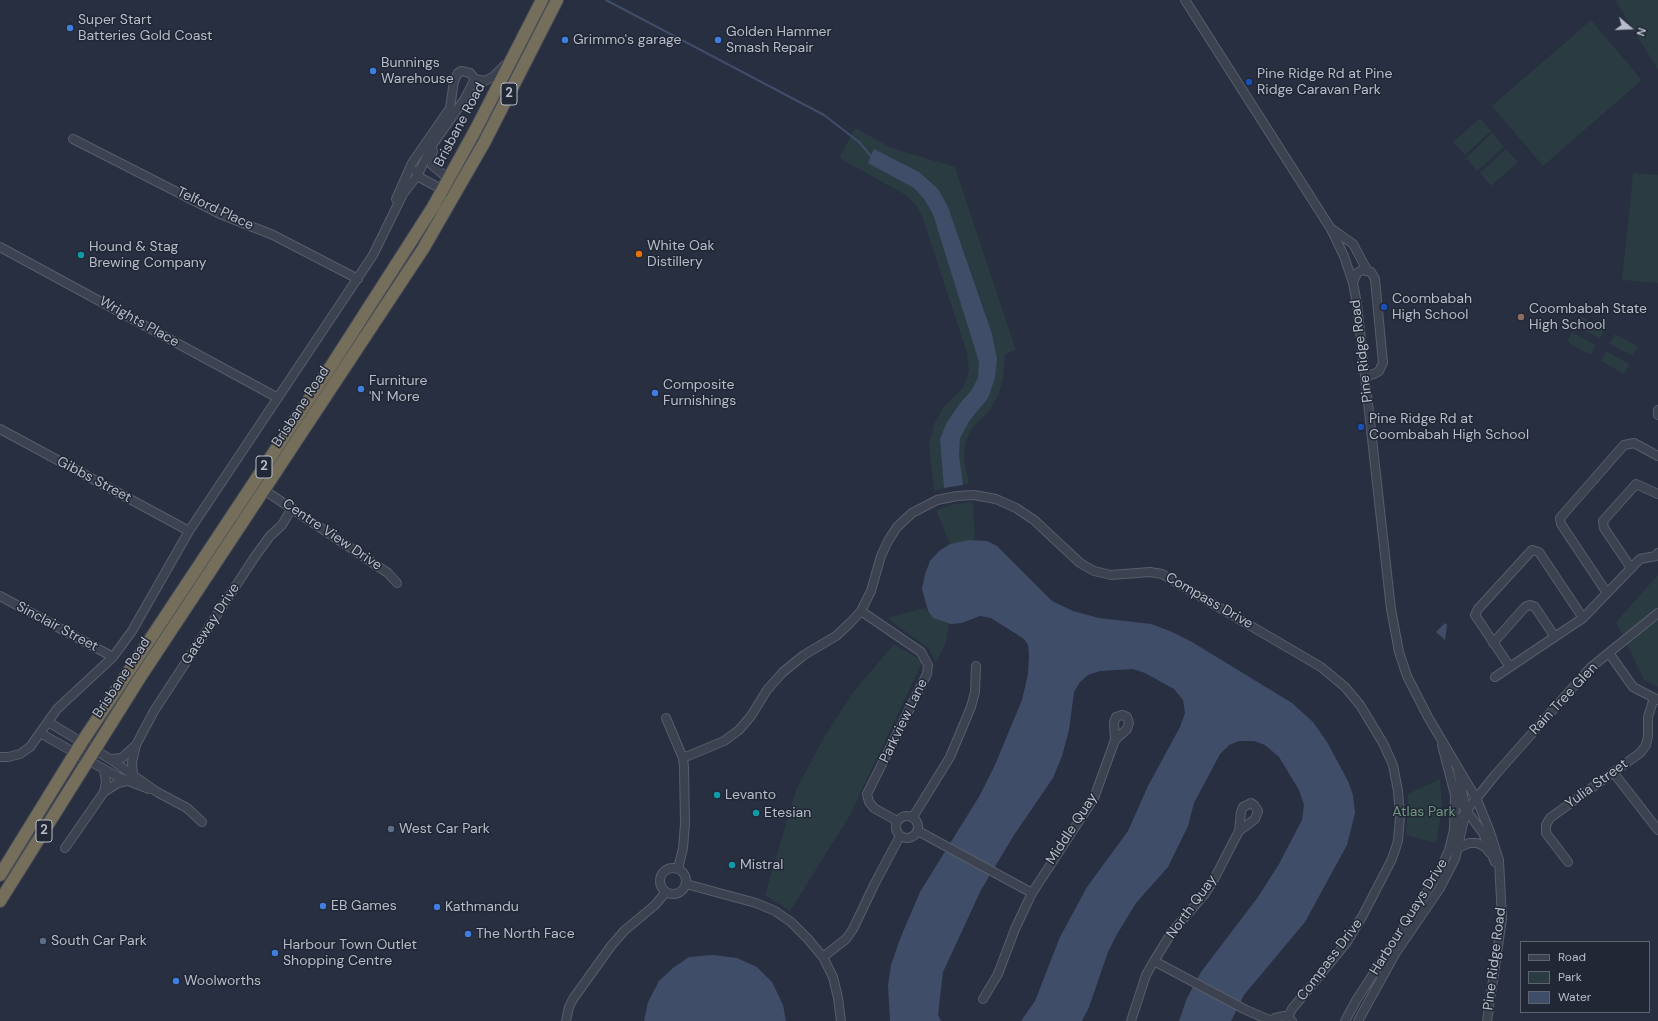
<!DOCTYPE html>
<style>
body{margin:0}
#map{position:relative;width:1658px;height:1021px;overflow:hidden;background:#282f40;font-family:"DM Sans",sans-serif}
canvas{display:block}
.legend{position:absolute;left:1520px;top:941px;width:130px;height:72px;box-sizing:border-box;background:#212735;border:1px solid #5e6371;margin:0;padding:5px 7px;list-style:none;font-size:12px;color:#b9bdca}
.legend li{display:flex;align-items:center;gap:8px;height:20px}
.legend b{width:20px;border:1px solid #5e6371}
.north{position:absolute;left:1610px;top:8px;width:40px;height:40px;-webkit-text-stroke:3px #212735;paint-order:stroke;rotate:109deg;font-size:11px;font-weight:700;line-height:16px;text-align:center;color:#b9bdca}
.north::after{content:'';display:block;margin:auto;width:14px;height:18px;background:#b9bdca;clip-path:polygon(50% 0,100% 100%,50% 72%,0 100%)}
</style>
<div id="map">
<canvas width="1658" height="1021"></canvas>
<ul class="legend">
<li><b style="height:5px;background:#3c4250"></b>Road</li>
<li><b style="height:11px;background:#2a3b41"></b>Park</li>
<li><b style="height:11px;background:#404d69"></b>Water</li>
</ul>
<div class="north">N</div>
</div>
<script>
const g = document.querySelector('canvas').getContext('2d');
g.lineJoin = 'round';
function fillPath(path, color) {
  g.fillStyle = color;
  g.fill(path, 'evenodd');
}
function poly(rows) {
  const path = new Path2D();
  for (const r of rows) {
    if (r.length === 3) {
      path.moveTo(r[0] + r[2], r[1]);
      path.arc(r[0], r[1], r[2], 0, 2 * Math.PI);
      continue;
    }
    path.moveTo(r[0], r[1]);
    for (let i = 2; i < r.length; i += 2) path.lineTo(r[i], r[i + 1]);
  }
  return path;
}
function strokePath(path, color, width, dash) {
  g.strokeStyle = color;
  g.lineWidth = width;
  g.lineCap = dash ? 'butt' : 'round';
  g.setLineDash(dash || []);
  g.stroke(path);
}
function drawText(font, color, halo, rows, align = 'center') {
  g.font = font + ' "DM Sans",sans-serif';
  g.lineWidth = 3;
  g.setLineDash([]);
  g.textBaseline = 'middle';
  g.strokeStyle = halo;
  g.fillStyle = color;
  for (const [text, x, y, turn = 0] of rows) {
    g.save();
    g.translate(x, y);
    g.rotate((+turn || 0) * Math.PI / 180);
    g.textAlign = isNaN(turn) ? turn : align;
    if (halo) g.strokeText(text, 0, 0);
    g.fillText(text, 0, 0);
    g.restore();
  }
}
fillPath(poly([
 [1615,0,1658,0,1658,70],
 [1591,20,1642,80,1543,166,1492,106],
 [1480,118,1491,131,1465,155,1453,142],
 [855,128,892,148,955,167,1016,350,1005,354,1003,378,999,394,990,410,971,429,965,444,964,459,969,484,944,488,934,491,929,444,934,424,943,408,963,388,969,371,967,353,922,216,915,204,904,194,839,158],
 [1492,133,1504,147,1477,171,1466,158],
 [1506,149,1518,162,1491,186,1480,173],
 [1633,173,1658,175,1658,283,1622,280],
 [1581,316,1605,329,1600,339,1576,326],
 [1572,332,1596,345,1591,355,1567,342],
 [1615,334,1638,346,1633,356,1609,344],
 [1606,351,1630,364,1624,374,1601,361],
 [973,502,975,540,969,540,950,544,936,510,955,504],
 [1658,575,1658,687,1644,680,1616,622],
 [925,608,933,618,949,623,946,642,936,663,928,648,887,618],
 [894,644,923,661,850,815,790,911,765,895,796,790,824,737,854,691],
 [1440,779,1442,808,1436,843,1406,835,1408,794]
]), '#2a3b41');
fillPath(poly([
 [874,149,919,172,938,189,948,207,992,334,997,359,995,378,988,398,970,420,960,438,959,456,963,485,944,488,940,439,947,422,961,402,971,391,978,378,979,362,933,214,924,199,914,188,868,163],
 [969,540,987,541,997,546,1052,601,1073,611,1099,618,1151,624,1170,631,1192,642,1292,703,1313,722,1327,742,1348,781,1353,795,1355,813,1347,845,1305,922,1244,995,1231,1021,1179,1021,1187,998,1201,972,1258,897,1279,864,1302,820,1304,805,1299,790,1279,757,1265,745,1254,741,1239,741,1229,745,1220,754,1194,803,1188,826,1168,867,1136,903,1116,936,1108,952,1089,1007,1082,1021,1021,1021,1035,1001,1060,937,1087,887,1128,831,1148,786,1180,727,1185,713,1183,700,1174,689,1145,673,1133,669,1100,671,1088,675,1080,682,1074,692,1069,730,1062,756,1053,778,1014,835,981,890,943,972,938,1015,941,1021,890,1021,888,985,891,965,900,939,920,892,980,795,995,765,1022,700,1028,674,1029,655,1028,645,1024,639,991,618,980,616,962,623,951,624,933,618,928,611,922,589,925,574,930,561,939,551,950,544],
 [1445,623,1447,625,1445,640,1436,632],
 [713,955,737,958,757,967,772,982,783,1005,786,1021,644,1021,648,1002,659,981,673,968,689,957]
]), '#404d69');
strokePath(poly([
 [606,0,824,115,859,142,871,156]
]), '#404d69', 2);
const minor = poly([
 [1185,0,1331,229,1344,256,1353,283,1357,304,1391,609,1399,652,1407,676,1428,717,1477,800,1490,832,1499,860,1502,919,1487,1021],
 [73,139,220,214,273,235,358,279],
 [433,151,430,158,432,165,452,182],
 [416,171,417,176,447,192],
 [396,199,412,163,450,108,454,81,458,73,461,71,470,73,475,79,485,81,494,76,505,65],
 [1332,229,1353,244,1367,270],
 [0,247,278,398],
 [1353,283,1357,273,1362,270,1371,272,1375,279,1383,363,1379,371,1374,374,1365,376],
 [1658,410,1658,415],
 [0,429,189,531],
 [264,490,388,573,397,583],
 [1631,568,1604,528,1603,521,1636,484,1658,494],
 [1607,593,1561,524,1560,518,1624,445,1634,443,1658,456],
 [0,596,113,657],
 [861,611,921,652,928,665,927,674,867,794,869,802,874,808,897,821],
 [1493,643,1525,607,1530,605,1535,607,1555,637],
 [1609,653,1633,687,1658,700],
 [1510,667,1475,615,1478,609,1532,550,1539,552,1583,618],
 [1495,677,1583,618,1640,559,1656,556,1658,553],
 [666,718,683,758,684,767,685,824,683,848,678,869],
 [48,722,110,759,157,792,187,808,202,822],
 [40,733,118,777,149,789],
 [1442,745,1455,795,1483,833,1495,862],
 [0,757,8,757,20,754,30,747,57,709,113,657,132,631,189,531,373,255,403,194,417,176,433,144,464,100,475,79],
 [683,758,724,741,739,730,751,716,767,690,783,672,804,655,836,636,851,622,861,611,871,591,881,556,888,541,897,527,912,513,937,500,957,496,974,495,996,499,1016,508,1034,520,1080,563,1094,571,1111,575,1150,572,1162,574,1321,667,1345,687,1360,705,1383,743,1393,765,1398,791,1400,817,1398,841,1392,859,1363,915,1347,942,1292,1009,1288,1017],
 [111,759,122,758,136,745],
 [1613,772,1658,830],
 [133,774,132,762,136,745,154,711,254,558,270,536,282,525,292,508],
 [104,792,106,782,104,770],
 [907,827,11],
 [913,817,950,757,971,707,975,692,976,666],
 [1454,830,1455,795],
 [918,831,1032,893],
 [65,848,104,792,118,783,127,781],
 [1458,848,1469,843,1477,843,1485,847,1490,853],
 [1568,862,1546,833,1546,825,1550,818,1640,753,1646,745,1648,736,1648,717,1654,698],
 [673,881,13],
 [686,884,756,903,775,911,791,922,808,939,823,957,833,977,838,998,841,1021],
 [823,957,846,939,853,929,875,883,900,836],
 [1154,961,1246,1010,1272,1021],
 [983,999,998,974,1015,929,1032,893,1094,798,1115,740,1114,722,1116,717,1122,715,1127,717,1129,723,1127,729,1115,740],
 [566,1021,569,1007,573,999,611,946,624,931,655,905,666,892],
 [1131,1021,1146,975,1154,961,1172,932,1204,895,1212,883,1239,831,1255,819,1258,811,1254,805,1251,803,1243,807,1241,812,1239,831],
 [1272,1021,1275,1018,1284,1016,1292,1021],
 [1345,1021,1357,999,1438,875,1449,850,1454,830,1466,811,1496,774,1590,668,1658,613],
 [1358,1021,1395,954,1440,888,1455,859,1466,811,1458,771]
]);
const highway = poly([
 [0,875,82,742,333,363,433,207,476,129,542,0],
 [0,901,139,679,423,249,484,143,557,0]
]);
strokePath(minor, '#575d6a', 10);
strokePath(highway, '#444a57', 14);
strokePath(minor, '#3c4250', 8);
strokePath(highway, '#756e5a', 12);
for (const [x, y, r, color] of [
 [70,28,4,"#3f7fe0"],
 [565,40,4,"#3f7fe0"],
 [718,40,4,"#3f7fe0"],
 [373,71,4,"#3f7fe0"],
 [1249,82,4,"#1a4fb4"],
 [639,254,4,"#e8710a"],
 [81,255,4,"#0f9aa8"],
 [1384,307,4,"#1a4fb4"],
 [1521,317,4,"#8d6e63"],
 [361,389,4,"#3f7fe0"],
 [655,393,4,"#3f7fe0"],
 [1361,427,4,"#1a4fb4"],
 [717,795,4,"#0f9aa8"],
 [756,813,4,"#0f9aa8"],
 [391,829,4,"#5c6f8a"],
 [732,865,4,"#0f9aa8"],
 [323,906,4,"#3f7fe0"],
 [437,907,4,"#3f7fe0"],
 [468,934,4,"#3f7fe0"],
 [43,941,4,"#5c6f8a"],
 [275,953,4,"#3f7fe0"],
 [176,981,4,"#3f7fe0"]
]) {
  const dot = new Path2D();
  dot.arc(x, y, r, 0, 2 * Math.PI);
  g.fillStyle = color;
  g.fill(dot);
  strokePath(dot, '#212735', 1.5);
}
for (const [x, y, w] of [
 [509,94,16],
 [264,467,16],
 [44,831,16]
]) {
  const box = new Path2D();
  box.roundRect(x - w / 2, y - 11, w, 22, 3);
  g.fillStyle = '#212735';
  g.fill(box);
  strokePath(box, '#b9bdca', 1);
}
drawText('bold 13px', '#b9bdca', null, [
 ["2",509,94],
 ["2",264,467],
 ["2",44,831]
]);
drawText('14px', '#b9bdca', '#212735', [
 ["Super Start",78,20],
 ["Batteries Gold Coast",78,36],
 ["Golden Hammer",726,32],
 ["Smash Repair",726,48],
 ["Grimmo's garage",573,40],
 ["Bunnings",381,63],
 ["Warehouse",381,79],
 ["Pine Ridge Rd at Pine",1257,74],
 ["Ridge Caravan Park",1257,90],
 ["White Oak",647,246],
 ["Distillery",647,262],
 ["Hound & Stag",89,247],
 ["Brewing Company",89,263],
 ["Coombabah",1392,299],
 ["High School",1392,315],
 ["Coombabah State",1529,309],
 ["High School",1529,325],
 ["Furniture",369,381],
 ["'N' More",369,397],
 ["Composite",663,385],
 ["Furnishings",663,401],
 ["Pine Ridge Rd at",1369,419],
 ["Coombabah High School",1369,435],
 ["Levanto",725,795],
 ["Etesian",764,813],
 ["West Car Park",399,829],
 ["Mistral",740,865],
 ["EB Games",331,906],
 ["Kathmandu",445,907],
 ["The North Face",476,934],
 ["South Car Park",51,941],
 ["Harbour Town Outlet",283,945],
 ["Shopping Centre",283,961],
 ["Woolworths",184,981]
], 'left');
drawText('14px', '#b9bdca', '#212735', [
 ["Brisbane Road",460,125,-62],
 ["Telford Place",215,209,25],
 ["Wrights Place",139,322,29],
 ["Pine Ridge Road",1362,351,-97],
 ["Brisbane Road",301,407,-57],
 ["Gibbs Street",94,480,28],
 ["Centre View Drive",332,535,34],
 ["Compass Drive",1209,601,30],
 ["Gateway Drive",211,624,-57],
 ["Sinclair Street",57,627,28],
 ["Brisbane Road",122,678,-57],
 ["Rain Tree Glen",1564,699,-47],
 ["Parkview Lane",904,721,-64],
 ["Yulia Street",1597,784,-36],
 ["Middle Quay",1072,829,-57],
 ["North Quay",1192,907,-54],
 ["Harbour Quays Drive",1409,917,-58],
 ["Pine Ridge Road",1495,959,-83],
 ["Compass Drive",1330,960,-53]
]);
drawText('14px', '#71997f', '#212735', [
 ["Atlas Park",1424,812]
]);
</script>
